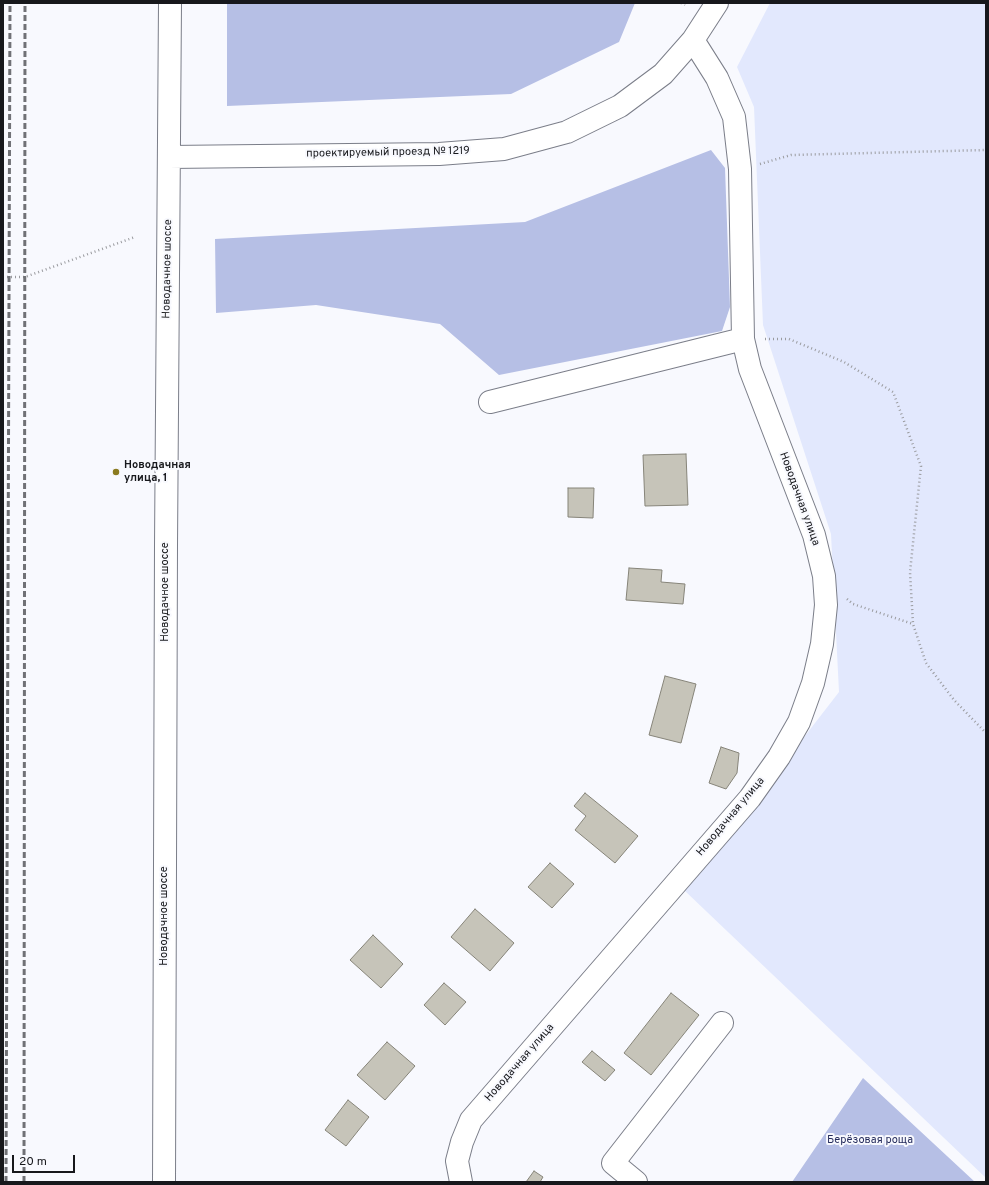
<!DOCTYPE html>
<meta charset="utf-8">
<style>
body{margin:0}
#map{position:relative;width:989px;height:1185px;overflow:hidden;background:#f8f9fe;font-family:Overpass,sans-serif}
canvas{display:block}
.frame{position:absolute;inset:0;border:4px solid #17181c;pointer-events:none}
.scale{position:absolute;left:12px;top:1155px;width:63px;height:18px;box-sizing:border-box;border:2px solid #17181c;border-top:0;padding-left:5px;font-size:12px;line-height:14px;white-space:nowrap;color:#17181c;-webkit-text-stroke:3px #f8f9fe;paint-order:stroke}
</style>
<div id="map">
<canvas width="989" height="1185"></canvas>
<div class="frame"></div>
<div class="scale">20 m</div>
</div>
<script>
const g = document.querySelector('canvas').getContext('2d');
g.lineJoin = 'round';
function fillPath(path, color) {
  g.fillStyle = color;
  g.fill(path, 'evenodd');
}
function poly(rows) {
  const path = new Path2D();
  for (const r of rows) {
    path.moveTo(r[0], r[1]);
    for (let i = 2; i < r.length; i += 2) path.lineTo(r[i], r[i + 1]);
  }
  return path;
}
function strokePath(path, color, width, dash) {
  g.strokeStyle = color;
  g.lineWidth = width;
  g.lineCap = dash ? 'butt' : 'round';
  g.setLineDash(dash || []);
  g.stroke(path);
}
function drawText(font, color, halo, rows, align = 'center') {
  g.font = font + ' Overpass,sans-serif';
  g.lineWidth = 4;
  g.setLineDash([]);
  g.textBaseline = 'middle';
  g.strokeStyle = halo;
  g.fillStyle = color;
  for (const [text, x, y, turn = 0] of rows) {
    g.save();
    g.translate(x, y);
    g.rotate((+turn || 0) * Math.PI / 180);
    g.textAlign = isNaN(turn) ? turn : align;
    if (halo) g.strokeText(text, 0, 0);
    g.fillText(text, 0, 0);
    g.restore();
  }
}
fillPath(poly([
 [770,3,986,3,986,1178,685,891,839,692,831,534,763,325,754,107,737,67]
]), '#e2e8fd');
fillPath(poly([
 [227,3,635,3,619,42,511,94,227,106],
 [711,150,725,168,730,307,722,331,499,375,440,324,316,305,216,313,215,239,525,222],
 [863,1078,975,1182,792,1182]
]), '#b6bfe5');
const building = poly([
 [686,454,688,505,645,506,643,455,686,454],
 [568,488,594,488,593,518,568,517,568,488],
 [629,568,662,570,661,582,685,584,683,604,626,600,629,568],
 [665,676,696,684,681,743,649,735,665,676],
 [721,747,739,753,737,773,726,789,709,783,721,747],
 [585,793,638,836,615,863,575,830,586,816,574,806,585,793],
 [550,863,574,884,552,908,528,887,550,863],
 [475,909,514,943,490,971,451,937,475,909],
 [373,935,403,964,381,988,350,960,373,935],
 [444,983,466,1002,445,1025,424,1005,444,983],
 [671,993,699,1015,651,1075,624,1053,671,993],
 [387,1042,415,1066,385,1100,357,1075,387,1042],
 [592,1051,615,1070,605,1081,582,1062,592,1051],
 [348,1100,369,1117,346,1146,325,1130,348,1100],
 [534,1171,543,1177,540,1182,526,1182,534,1171]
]);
fillPath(building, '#c6c4b9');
strokePath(building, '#868479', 1);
const minor = poly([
 [169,157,439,154,504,149,567,132,620,106,663,74,693,40,717,3],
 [490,402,743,339],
 [164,1182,166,545,170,3],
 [461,1182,457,1161,462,1142,471,1120,750,798,779,757,799,722,813,683,822,644,826,605,824,576,814,535,750,369,743,339,740,169,734,117,717,78,693,40],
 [636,1182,613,1163,722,1023]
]);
strokePath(minor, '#7b7e89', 24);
strokePath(poly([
 [681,3,685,5],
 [760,164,791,155,986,150],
 [3,277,25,277,135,237],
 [765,339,789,339,844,362,893,392,921,466,910,572,913,624,926,663,954,700,986,733],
 [847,599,853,604,913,624]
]), '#9a9b9f', 2.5, [1, 3]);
strokePath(minor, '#fff', 22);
strokePath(poly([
 [6,1182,10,3],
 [24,1182,25,3]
]), '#707176', 3, [6, 3]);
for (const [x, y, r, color] of [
 [116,472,4,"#8a7a1f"]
]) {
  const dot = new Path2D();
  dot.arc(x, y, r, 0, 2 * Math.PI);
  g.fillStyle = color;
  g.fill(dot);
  strokePath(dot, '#f8f9fe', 1.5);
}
drawText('11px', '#17181c', '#f8f9fe', [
 ["проектируемый проезд № 1219",388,153,-1],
 ["Новодачное шоссе",168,269,-89],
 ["Новодачная улица",799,499,70],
 ["Новодачное шоссе",166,592,-90],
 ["Новодачная улица",731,817,-50],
 ["Новодачное шоссе",165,916,-90],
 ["Новодачная улица",520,1063,-49]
]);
drawText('bold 11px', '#17181c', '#f8f9fe', [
 ["Новодачная",124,466],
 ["улица, 1",124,479]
], 'left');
drawText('11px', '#252c5c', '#f8f9fe', [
 ["Берёзовая роща",870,1141]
]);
</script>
